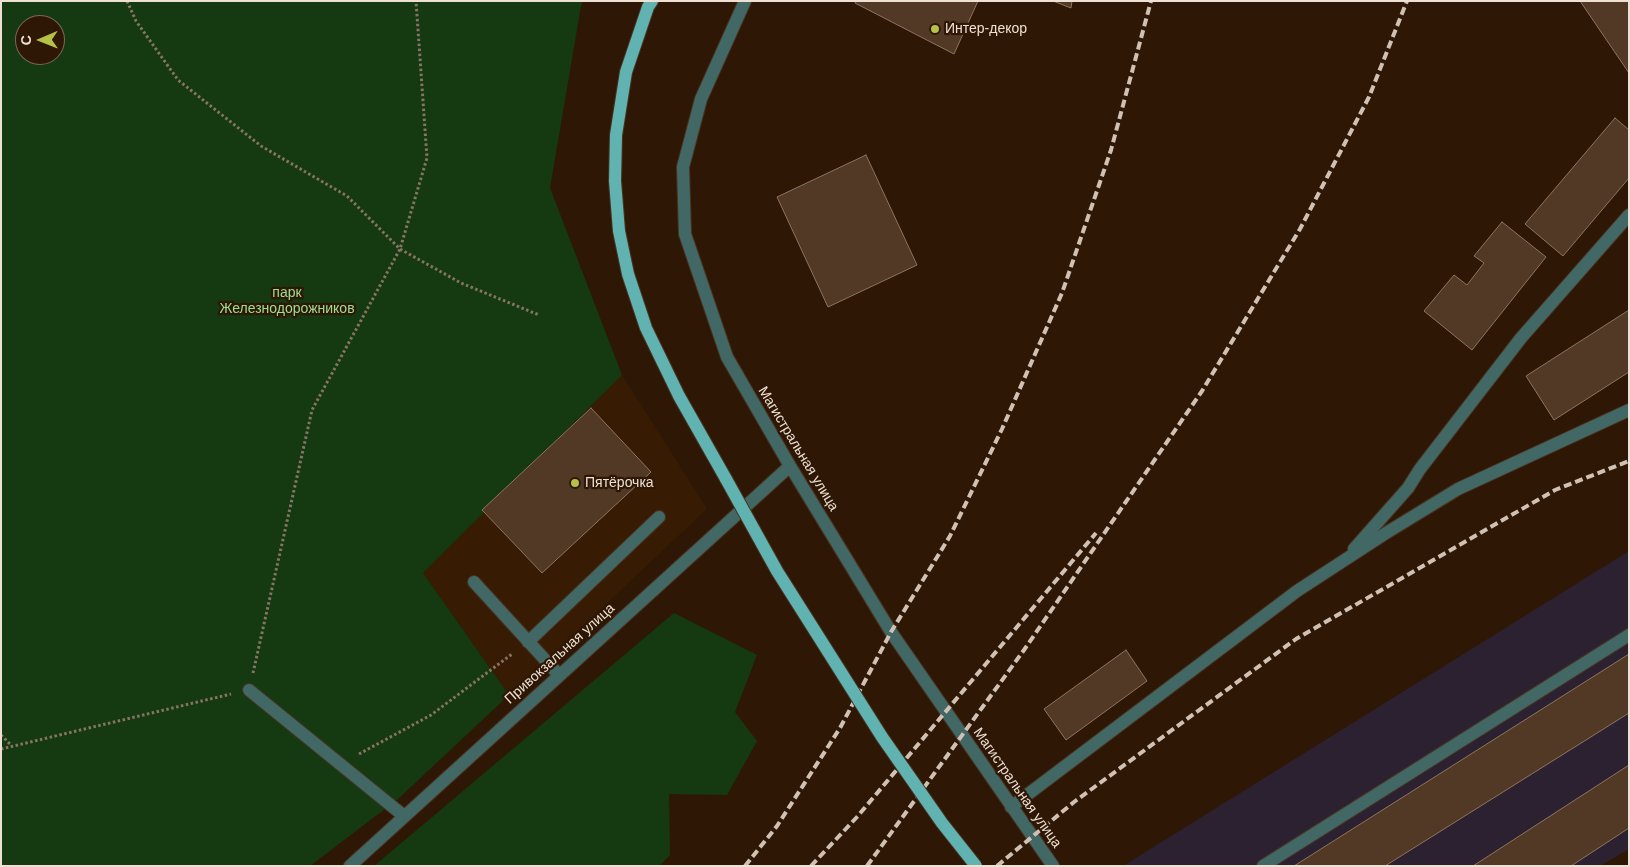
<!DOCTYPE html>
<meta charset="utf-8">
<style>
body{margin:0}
#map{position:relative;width:1630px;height:867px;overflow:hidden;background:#2e1805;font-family:Helvetica,sans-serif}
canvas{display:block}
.frame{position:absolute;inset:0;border:2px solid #efe0d4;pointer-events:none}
.north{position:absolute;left:15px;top:15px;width:50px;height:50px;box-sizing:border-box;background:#2e1805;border:1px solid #7b6858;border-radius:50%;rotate:269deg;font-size:14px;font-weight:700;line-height:20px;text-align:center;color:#efe0d4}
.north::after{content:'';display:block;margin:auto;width:18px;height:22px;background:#b6c148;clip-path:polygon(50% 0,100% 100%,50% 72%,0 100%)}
</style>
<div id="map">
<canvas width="1630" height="867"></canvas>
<div class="frame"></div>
<div class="north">С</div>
</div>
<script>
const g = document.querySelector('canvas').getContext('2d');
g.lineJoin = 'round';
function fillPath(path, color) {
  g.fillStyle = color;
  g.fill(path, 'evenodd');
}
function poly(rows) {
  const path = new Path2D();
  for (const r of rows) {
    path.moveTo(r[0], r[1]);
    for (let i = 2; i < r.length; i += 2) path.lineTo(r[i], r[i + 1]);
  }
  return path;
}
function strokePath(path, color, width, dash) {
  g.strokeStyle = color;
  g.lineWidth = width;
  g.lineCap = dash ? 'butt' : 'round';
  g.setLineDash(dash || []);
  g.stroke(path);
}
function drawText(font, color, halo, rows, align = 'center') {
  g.font = font + ' Helvetica,sans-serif';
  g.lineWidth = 4.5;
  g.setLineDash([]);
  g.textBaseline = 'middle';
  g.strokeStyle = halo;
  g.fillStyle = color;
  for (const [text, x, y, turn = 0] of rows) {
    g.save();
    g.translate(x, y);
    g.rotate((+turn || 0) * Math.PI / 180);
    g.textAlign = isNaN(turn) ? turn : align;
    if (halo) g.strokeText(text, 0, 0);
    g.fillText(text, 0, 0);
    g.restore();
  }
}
fillPath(poly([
 [622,375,707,509,509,695,423,573]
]), '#371c03');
fillPath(poly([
 [1629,551,1629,849,1600,866,1123,866]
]), '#2b2130');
fillPath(poly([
 [1,1,583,1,581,6,550,188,622,375,423,573,509,695,398,799,310,866,1,866],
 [25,25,55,25,55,55,25,55],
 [674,613,757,655,735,712,757,741,727,795,669,794,670,855,659,866,374,866]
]), '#153911');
const building = poly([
 [856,1,978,1,954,54,855,3,856,1],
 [1053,1,1072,1,1071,8,1053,1],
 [1580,1,1629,1,1629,73,1580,1],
 [1615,118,1629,130,1629,178,1563,256,1525,224,1615,118],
 [866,155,917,265,828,307,777,197,866,155],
 [1502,222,1546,257,1472,350,1424,311,1454,275,1467,285,1484,263,1474,256,1502,222],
 [1629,310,1629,372,1554,420,1526,376,1629,310],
 [591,408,651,472,542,573,482,510,591,408],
 [1126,650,1147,681,1066,740,1044,709,1126,650],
 [1629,654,1629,713,1385,866,1294,866,1629,654],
 [1629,765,1629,828,1571,866,1473,866,1629,765]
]);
fillPath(building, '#513925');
strokePath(building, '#8f745e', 1);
const minor = poly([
 [745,1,701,99,683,167,685,234,727,357,790,466,891,632,1053,866],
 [1354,549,1408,488,1420,469,1521,338,1629,215],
 [474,582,559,675],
 [528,642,659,517],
 [249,690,404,816],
 [1011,807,1297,591,1386,533,1458,489,1629,410],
 [350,866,790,466],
 [1263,866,1629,635]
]);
const major = poly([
 [652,1,648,7,626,72,616,135,615,181,619,231,628,274,646,328,679,396,726,479]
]);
strokePath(minor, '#493422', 14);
strokePath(major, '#493422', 14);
strokePath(poly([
 [127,1,136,21,178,80,261,146,347,196,400,249,461,283,539,315],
 [253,673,312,410,400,249,427,158,416,1],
 [1,735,12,746],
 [1,749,231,694],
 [359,754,431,715,512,654]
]), '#877464', 3, [2.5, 2.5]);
strokePath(minor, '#426866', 12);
strokePath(major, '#60b3b0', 12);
strokePath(poly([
 [745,866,777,826,840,728,891,632,950,536,1002,429,1062,293,1111,150,1151,1],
 [811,866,857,817,1096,533],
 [867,866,1024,650,1202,391,1300,229,1369,97,1407,1],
 [997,866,1074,802,1296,639,1555,490,1629,461]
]), '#d1c1b4', 4, [8, 4]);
const majorBridge = poly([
 [726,479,777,571,882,737,942,823,976,866]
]);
strokePath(majorBridge, '#493422', 14, []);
strokePath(majorBridge, '#60b3b0', 12);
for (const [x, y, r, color] of [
 [935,29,5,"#b6c148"],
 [575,483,5,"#b6c148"]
]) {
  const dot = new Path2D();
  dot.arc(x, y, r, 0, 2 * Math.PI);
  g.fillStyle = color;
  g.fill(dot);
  strokePath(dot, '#2e1805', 2);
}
drawText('14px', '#efe0d4', '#2e1805', [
 ["Интер-декор",945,29],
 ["Пятёрочка",585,483]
], 'left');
drawText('14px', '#9bdf92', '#2e1805', [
 ["парк",287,293],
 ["Железнодорожников",287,309]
]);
drawText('14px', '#efe0d4', '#2e1805', [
 ["Магистральная улица",798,449,59],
 ["Привокзальная улица",560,654,-42],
 ["Магистральная улица",1017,788,55]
]);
</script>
